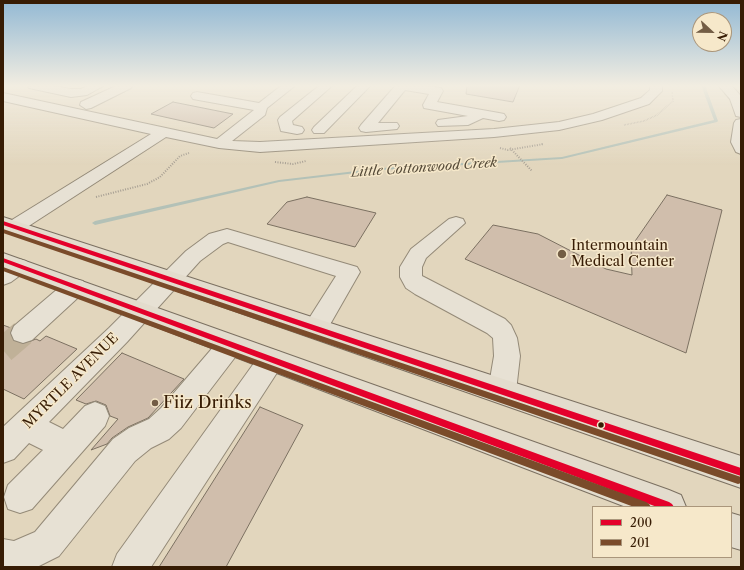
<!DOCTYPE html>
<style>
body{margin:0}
#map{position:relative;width:744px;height:570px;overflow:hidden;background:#e2d6bd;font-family:"Libre Caslon Text",serif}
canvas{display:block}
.frame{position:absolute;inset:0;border:4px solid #371c04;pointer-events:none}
.legend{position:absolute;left:592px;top:506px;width:140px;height:52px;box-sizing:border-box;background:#f6e8ca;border:1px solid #aa967b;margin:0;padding:5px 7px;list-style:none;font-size:12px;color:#371c04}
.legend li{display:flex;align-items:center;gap:8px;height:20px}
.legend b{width:20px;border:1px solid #aa967b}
.north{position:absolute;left:692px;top:12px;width:40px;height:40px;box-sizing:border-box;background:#f6e8ca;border:1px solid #aa967b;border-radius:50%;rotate:112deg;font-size:11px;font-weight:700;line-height:16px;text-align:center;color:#371c04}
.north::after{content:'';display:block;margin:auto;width:14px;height:18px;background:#735d45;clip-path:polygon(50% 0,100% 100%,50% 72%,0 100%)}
</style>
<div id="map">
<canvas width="744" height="570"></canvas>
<div class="frame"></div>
<ul class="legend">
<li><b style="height:5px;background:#e4002b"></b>200</li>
<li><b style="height:5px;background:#7a4b2a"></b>201</li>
</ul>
<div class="north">N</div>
</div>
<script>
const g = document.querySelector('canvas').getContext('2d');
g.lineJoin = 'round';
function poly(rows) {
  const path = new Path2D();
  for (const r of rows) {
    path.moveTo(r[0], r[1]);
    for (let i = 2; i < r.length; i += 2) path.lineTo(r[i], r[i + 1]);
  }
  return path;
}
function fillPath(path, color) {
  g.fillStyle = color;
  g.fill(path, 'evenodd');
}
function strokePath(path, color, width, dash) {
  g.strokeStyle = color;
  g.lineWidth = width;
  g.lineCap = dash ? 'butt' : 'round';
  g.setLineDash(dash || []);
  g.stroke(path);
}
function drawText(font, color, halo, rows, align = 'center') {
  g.font = font + ' "Libre Caslon Text",serif';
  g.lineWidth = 3;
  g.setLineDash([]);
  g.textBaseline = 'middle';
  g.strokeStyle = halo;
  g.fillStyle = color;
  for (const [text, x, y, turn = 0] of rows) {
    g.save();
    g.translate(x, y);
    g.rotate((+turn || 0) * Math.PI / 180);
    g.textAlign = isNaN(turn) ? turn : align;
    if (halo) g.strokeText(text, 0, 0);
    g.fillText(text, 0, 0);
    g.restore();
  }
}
fillPath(poly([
 [701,85,705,85,718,121,717,122,562,159,382,170,279,182,95,225,92,223,95,221,279,180,382,168,562,157,714,120,701,85]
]), '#b3c1b7');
const building = poly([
 [467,85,520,85,513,102,466,94,467,85],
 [173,102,233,114,214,128,151,114,173,102],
 [667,195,722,210,686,353,465,259,493,225,538,234,606,269,632,275,631,247,667,195],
 [307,197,376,213,355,247,267,224,287,202,307,197],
 [3,325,11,328,10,334,13,341,23,344,36,339,40,341,46,336,77,349,24,399,3,389,3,325],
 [122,353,184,379,148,418,128,427,112,438,107,444,91,450,118,419,110,416,106,405,96,401,86,404,76,400,122,353],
 [260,407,303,425,226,567,159,567,260,407]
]);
fillPath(building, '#d0beac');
strokePath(building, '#7b7061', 1);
strokePath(poly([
 [3,350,23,333]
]), '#c0b198', 26, [26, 13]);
const minor = poly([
 [27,85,50,85,71,89,81,89,89,85,105,85,87,95,71,97,29,88,27,85],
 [118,85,133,85,131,88,91,108,86,109,80,105,81,102,118,85],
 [282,85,296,85,267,108,265,115,232,141,260,142,494,129,559,122,593,114,641,98,650,90,650,85,662,85,662,91,649,104,602,120,559,130,494,137,260,152,219,148,166,137,21,231,14,233,7,231,4,227,7,223,151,134,3,101,3,93,217,139,254,110,193,99,191,96,193,93,197,92,259,103,282,85],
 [320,85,333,85,292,121,293,125,302,127,304,130,302,133,297,134,281,131,278,120,280,117,320,85],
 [358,85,371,85,324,133,314,133,312,130,314,127,358,85],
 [396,85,420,85,441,88,443,91,437,102,499,113,504,114,506,117,504,120,499,121,483,118,468,125,438,126,436,123,438,120,468,116,424,108,423,105,429,94,405,90,378,123,397,123,399,126,397,129,366,132,361,131,359,128,361,125,396,85],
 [718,85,731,85,740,95,741,117,736,116,730,99,718,85],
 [741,119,741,154,736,152,731,142,734,123,736,120,741,119],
 [456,217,463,219,465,223,426,258,422,267,422,276,505,319,511,325,517,338,520,356,516,391,512,400,502,403,492,400,488,391,494,356,493,338,487,333,415,294,406,288,400,277,400,267,411,249,449,219,456,217],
 [227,229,357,267,360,272,324,335,315,338,306,335,303,328,336,276,228,242,223,244,200,261,127,342,49,422,63,429,85,406,95,402,105,406,109,416,105,426,32,509,20,513,8,509,4,497,8,485,43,450,29,443,14,459,3,463,3,427,109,328,186,251,209,234,227,229],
 [19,259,26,261,30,266,26,271,11,282,3,285,3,266,19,259],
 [75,279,83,281,86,287,83,293,32,340,23,343,14,340,11,333,14,326,67,281,75,279],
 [230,335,239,338,243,345,239,352,181,428,169,439,151,448,135,461,59,556,37,567,3,567,3,539,14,541,35,532,113,439,129,428,149,419,161,408,221,338,230,335],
 [271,349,280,352,284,360,280,368,151,567,112,567,117,554,262,352,271,349]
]);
const major = poly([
 [3,217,741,456,741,488,3,230,3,217],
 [3,253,669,490,681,495,686,507,626,507,3,268,3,253],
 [731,513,741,516,741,550,731,547,731,513]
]);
strokePath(minor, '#948a78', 2);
strokePath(major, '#7b7061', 2);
strokePath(poly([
 [624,125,644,121,657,115,673,101,672,91],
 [541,144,544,144]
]), '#a69e92', 1.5, [0.5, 1]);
strokePath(poly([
 [500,148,508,150,544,144],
 [510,148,532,171],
 [275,162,293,164,306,161],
 [96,197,147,184,160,177,180,156,189,153]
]), '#a69e92', 2, [1, 1.5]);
fillPath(minor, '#e7e1d4');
fillPath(major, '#e3dccd');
fillPath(poly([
 [3,221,741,468,741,476,3,225,3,221],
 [3,258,669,502,672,504,674,507,657,507,3,262,3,258]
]), '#e4002b');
fillPath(poly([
 [3,229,738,476,741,477,741,483,738,484,3,233,3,229],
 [3,267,646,502,649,504,651,507,634,507,3,271,3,267]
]), '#7a4b2a');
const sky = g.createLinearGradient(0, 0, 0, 165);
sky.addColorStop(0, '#93b9d4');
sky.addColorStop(0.52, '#f2ede1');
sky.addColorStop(1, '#f2ede100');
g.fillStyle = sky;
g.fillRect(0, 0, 744, 165);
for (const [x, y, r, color] of [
 [562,254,5,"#735d45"],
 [155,403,4,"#735d45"],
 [601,425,3.5,"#371c04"]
]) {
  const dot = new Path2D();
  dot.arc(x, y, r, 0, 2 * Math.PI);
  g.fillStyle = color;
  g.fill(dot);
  strokePath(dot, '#f6e8ca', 1.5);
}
drawText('italic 13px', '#564b39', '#f6e8ca', [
 ["Little Cottonwood Creek",424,168,-4]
]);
drawText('14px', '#371c04', '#f6e8ca', [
 ["Intermountain",571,246],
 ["Medical Center",571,262]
], 'left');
drawText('14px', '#371c04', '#f6e8ca', [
 ["MYRTLE AVENUE",71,381,-45]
]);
drawText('17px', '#371c04', '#f6e8ca', [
 ["Fiiz Drinks",163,403]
], 'left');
</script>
